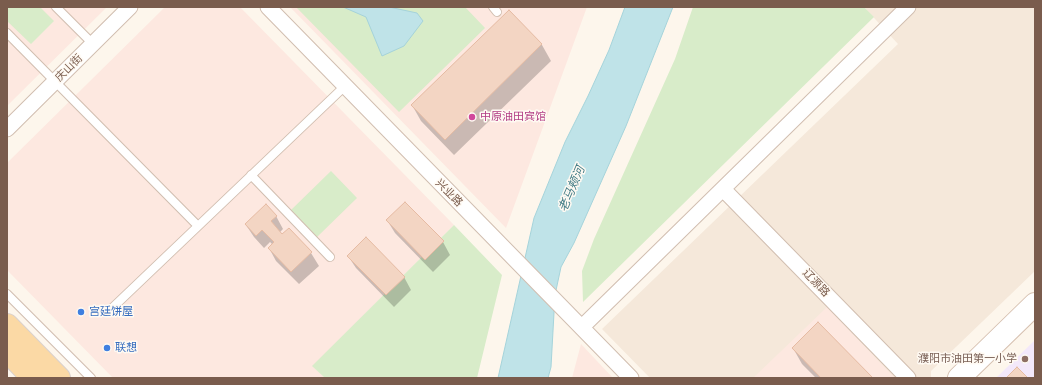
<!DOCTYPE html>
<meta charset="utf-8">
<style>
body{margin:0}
#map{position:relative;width:1042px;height:385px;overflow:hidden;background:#fdf6ec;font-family:"Work Sans",sans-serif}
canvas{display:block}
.frame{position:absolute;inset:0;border:8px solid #7a5c4d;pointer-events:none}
</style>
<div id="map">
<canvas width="1042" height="385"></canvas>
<div class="frame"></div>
</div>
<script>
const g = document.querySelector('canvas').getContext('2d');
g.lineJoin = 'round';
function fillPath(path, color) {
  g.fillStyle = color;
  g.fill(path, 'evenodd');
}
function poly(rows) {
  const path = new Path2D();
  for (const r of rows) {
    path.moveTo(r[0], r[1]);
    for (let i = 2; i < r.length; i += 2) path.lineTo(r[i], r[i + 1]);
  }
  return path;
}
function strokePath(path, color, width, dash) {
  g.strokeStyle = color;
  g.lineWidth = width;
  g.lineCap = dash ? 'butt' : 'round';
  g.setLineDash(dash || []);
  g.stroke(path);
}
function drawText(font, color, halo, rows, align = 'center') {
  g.font = font + ' "Work Sans","Noto Sans SC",sans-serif';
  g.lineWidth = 3;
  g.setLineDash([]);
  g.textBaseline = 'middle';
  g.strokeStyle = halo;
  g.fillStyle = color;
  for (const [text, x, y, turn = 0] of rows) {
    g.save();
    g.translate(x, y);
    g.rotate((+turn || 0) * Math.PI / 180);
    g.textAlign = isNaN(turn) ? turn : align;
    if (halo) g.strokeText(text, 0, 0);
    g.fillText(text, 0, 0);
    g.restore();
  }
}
fillPath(poly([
 [864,7,1035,7,1035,271,931,371,931,378,650,378,602,329,898,44]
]), '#f5e8da');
fillPath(poly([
 [7,7,107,7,7,106],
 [165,7,240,7,454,225,313,366,325,378,113,378,7,270,7,163],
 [290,7,587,7,506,228],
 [827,307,895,378,753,378],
 [581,344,613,378,572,378]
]), '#fde8e0');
fillPath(poly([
 [1035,340,1035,378,996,378]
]), '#f3e8fa');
fillPath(poly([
 [7,7,40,7,54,21,31,44,7,21],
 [296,7,465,7,485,28,399,112],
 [693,7,864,7,874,17,583,302,582,271,594,239,675,59],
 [331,171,357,198,317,237,291,210],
 [454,225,502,275,477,378,325,378,312,366]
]), '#d8ecc9');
const water = poly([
 [343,7,389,7,417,13,423,21,404,46,382,56,366,17,343,7],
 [625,7,673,7,626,126,574,243,561,267,555,295,551,367,548,378,498,378,534,218,565,142,588,96,609,50,625,7]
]);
fillPath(water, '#bfe3e8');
strokePath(water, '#a5d3da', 1);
fillPath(poly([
 [509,11,542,45,551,61,454,155,421,121,412,105],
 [276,216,283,229,280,232,282,235,289,229,311,253,319,266,299,284,276,261,269,248,273,245,270,242,264,248,254,237,246,225],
 [387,220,443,242,450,255,433,272,395,233],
 [348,256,404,277,411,290,394,307,356,268],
 [793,348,871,378,816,378,802,364]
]), '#0003');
const building = poly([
 [509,10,542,44,445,140,411,105,509,10],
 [405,202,444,241,425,260,386,220,405,202],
 [266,204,277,216,271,221,282,234,289,228,312,252,291,272,268,248,274,242,262,230,256,236,245,224,266,204],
 [366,237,405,277,386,295,347,256,366,237],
 [818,322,873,378,821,378,792,348,818,322],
 [1017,367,1028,378,1006,378,1017,367]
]);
fillPath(building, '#f3d5c3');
strokePath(building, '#e6bba3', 1);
const lane = poly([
 [56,7,93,44],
 [493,7,497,12],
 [7,33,198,226],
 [251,175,330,257],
 [7,294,91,378],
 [108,312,345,86]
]);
const street = poly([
 [268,7,631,378],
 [7,129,130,7],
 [723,189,908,378],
 [582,327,908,7]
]);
const secondary = poly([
 [959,378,1035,304]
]);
const primary = poly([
 [7,325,59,378],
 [7,351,33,378]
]);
strokePath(lane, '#d1beb0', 10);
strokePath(street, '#d1beb0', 17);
strokePath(secondary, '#d6c0b0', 24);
strokePath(primary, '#dad1cd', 24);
strokePath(lane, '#fff', 8);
strokePath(street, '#fff', 15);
strokePath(secondary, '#fff', 22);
strokePath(primary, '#fbd9a5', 22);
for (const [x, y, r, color] of [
 [472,117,4,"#d1479c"],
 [81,312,4,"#3f7fe0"],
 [107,348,4,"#3f7fe0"],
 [1025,359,4,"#8d6e63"]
]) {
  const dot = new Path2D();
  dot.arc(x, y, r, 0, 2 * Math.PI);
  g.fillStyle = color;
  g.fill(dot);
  strokePath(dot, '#fffaf3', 1.5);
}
drawText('11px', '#7a5c4d', '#fffaf3', [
 ["庆山街",69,68,-45],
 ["兴业路",449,193,45],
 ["辽源路",816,283,46]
]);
drawText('11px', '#b23c85', '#fffaf3', [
 ["中原油田宾馆",480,117]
], 'left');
drawText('11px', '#366cbe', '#fffaf3', [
 ["宫廷饼屋",89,312],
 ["联想",115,348]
], 'left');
drawText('11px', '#785e54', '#fffaf3', [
 ["濮阳市油田第一小学",1017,359]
], 'right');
drawText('italic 12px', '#437c86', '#fffaf3', [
 ["老马颊河",572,189,-67]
]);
</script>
